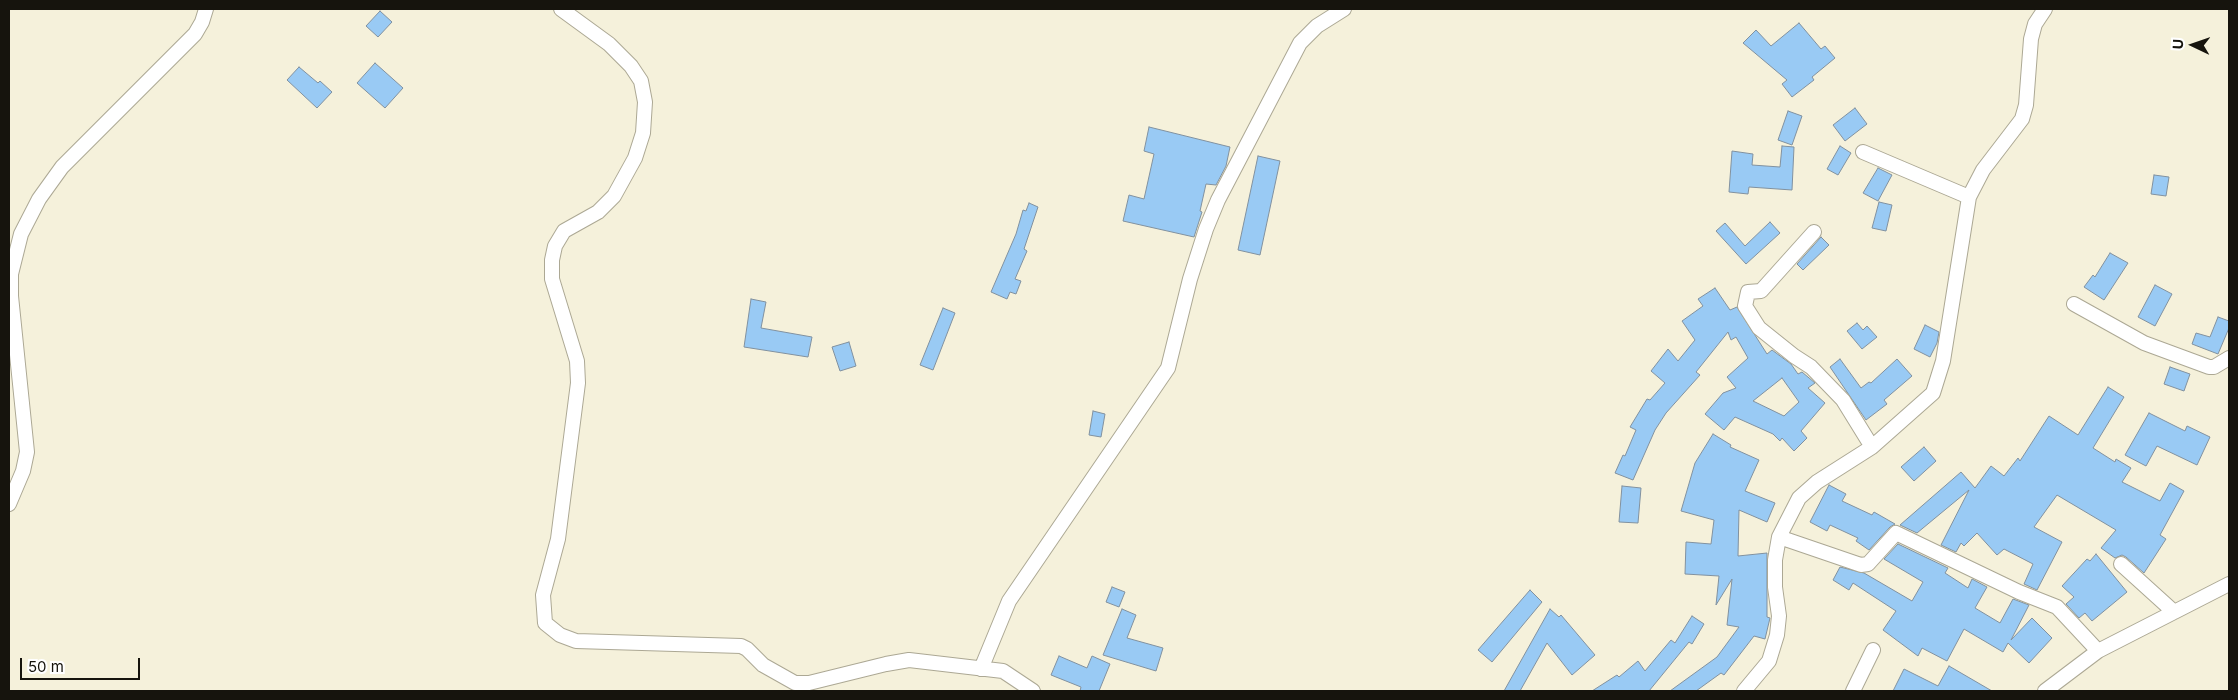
<!DOCTYPE html>
<style>
body{margin:0}
#map{position:relative;width:2238px;height:700px;overflow:hidden;background:#f5f1db;font-family:Inter,sans-serif}
canvas{display:block}
.frame{position:absolute;inset:0;border:10px solid #16140d;pointer-events:none}
.north{position:absolute;left:2168px;top:20px;width:50px;height:50px;-webkit-text-stroke:4px #fff;paint-order:stroke;rotate:273deg;font-size:14px;font-weight:700;line-height:20px;text-align:center;color:#16140d}
.north::after{content:'';display:block;margin:auto;width:18px;height:22px;background:#16140d;clip-path:polygon(50% 0,100% 100%,50% 72%,0 100%)}
.scale{position:absolute;left:20px;top:658px;width:120px;height:22px;box-sizing:border-box;border:2px solid #16140d;border-top:0;padding-left:6px;font-size:15px;line-height:18px;white-space:nowrap;color:#16140d;-webkit-text-stroke:4px #fff;paint-order:stroke}
</style>
<div id="map">
<canvas width="2238" height="700"></canvas>
<div class="frame"></div>
<div class="north">U</div>
<div class="scale">50 m</div>
</div>
<script>
const g = document.querySelector('canvas').getContext('2d');
g.lineJoin = 'round';
function fillPath(path, color) {
  g.fillStyle = color;
  g.fill(path, 'evenodd');
}
function poly(rows) {
  const path = new Path2D();
  for (const r of rows) {
    path.moveTo(r[0], r[1]);
    for (let i = 2; i < r.length; i += 2) path.lineTo(r[i], r[i + 1]);
  }
  return path;
}
function strokePath(path, color, width, dash) {
  g.strokeStyle = color;
  g.lineWidth = width;
  g.lineCap = dash ? 'butt' : 'round';
  g.setLineDash(dash || []);
  g.stroke(path);
}
const building = poly([
 [380,11,392,22,378,37,366,26,380,11],
 [1799,23,1821,49,1825,46,1835,58,1812,77,1814,80,1792,97,1782,84,1787,80,1743,43,1756,30,1771,46,1799,23],
 [375,63,403,88,385,108,357,83,375,63],
 [299,67,318,83,320,81,332,92,317,108,287,80,299,67],
 [1855,108,1867,124,1845,141,1833,125,1855,108],
 [1788,111,1802,116,1792,145,1778,140,1788,111],
 [1149,127,1230,147,1226,166,1216,185,1206,184,1200,211,1202,212,1194,237,1123,221,1129,195,1144,199,1154,154,1144,151,1149,127],
 [1782,146,1794,147,1792,190,1749,187,1748,194,1729,192,1732,151,1753,154,1752,165,1780,167,1782,146],
 [1840,146,1851,153,1838,175,1827,169,1840,146],
 [1258,156,1280,161,1260,255,1238,250,1258,156],
 [1878,168,1892,175,1878,201,1863,193,1878,168],
 [2154,175,2169,177,2166,196,2151,194,2154,175],
 [1879,202,1892,205,1886,231,1872,228,1879,202],
 [1029,203,1038,207,1024,249,1027,251,1015,279,1021,281,1016,294,1010,292,1007,299,991,292,1016,234,1023,210,1026,211,1029,203],
 [1770,222,1780,233,1746,264,1716,231,1725,223,1745,246,1770,222],
 [1821,237,1829,245,1803,270,1797,264,1821,237],
 [2110,253,2128,263,2104,300,2084,287,2093,275,2095,277,2110,253],
 [2155,285,2172,294,2155,326,2138,317,2155,285],
 [1715,288,1730,310,1737,307,1767,354,1772,350,1791,364,1798,374,1802,372,1815,383,1808,388,1825,403,1801,431,1807,438,1794,451,1782,438,1780,441,1773,434,1735,417,1724,430,1705,414,1723,393,1736,388,1727,377,1748,358,1736,337,1731,340,1728,332,1696,372,1700,375,1666,413,1655,430,1633,480,1615,473,1623,455,1625,456,1636,430,1630,427,1647,399,1650,400,1665,383,1651,371,1668,349,1678,361,1695,340,1682,321,1703,306,1698,299,1715,288],
 [1782,378,1799,402,1784,416,1753,401,1782,378],
 [751,299,766,302,761,328,812,337,808,357,744,347,751,299],
 [943,308,955,313,933,370,920,365,943,308],
 [2218,317,2229,321,2229,328,2218,354,2192,344,2196,333,2210,337,2218,317],
 [1857,323,1863,330,1867,326,1877,337,1862,349,1847,331,1857,323],
 [1925,325,1939,332,1937,343,1930,357,1914,349,1925,325],
 [849,342,856,366,840,371,832,347,849,342],
 [1840,359,1861,388,1869,382,1871,383,1897,359,1912,376,1884,400,1887,404,1866,420,1830,367,1840,359],
 [2170,367,2190,374,2184,391,2164,384,2170,367],
 [2108,387,2124,397,2093,448,2115,462,2116,459,2131,468,2122,482,2160,501,2170,483,2184,491,2160,535,2166,539,2144,573,2126,557,2122,555,2115,558,2101,548,2116,530,2057,495,2034,527,2062,542,2037,590,2024,584,2033,564,2004,549,1997,555,1977,533,1964,546,1961,543,1956,552,1941,545,1969,490,1917,533,1900,525,1961,472,1975,488,1991,466,2004,476,2018,458,2020,461,2049,416,2078,435,2108,387],
 [1093,411,1105,414,1101,437,1089,435,1093,411],
 [2149,413,2185,431,2187,426,2210,437,2197,465,2157,446,2146,466,2125,455,2149,413],
 [1713,434,1731,445,1730,447,1759,460,1745,491,1775,503,1767,522,1739,510,1738,556,1767,553,1767,617,1770,618,1765,639,1754,636,1724,675,1721,673,1696,691,1670,691,1717,657,1739,627,1727,625,1732,579,1716,605,1719,576,1685,574,1686,542,1711,544,1714,520,1681,511,1695,463,1713,434],
 [1924,447,1936,461,1914,481,1901,467,1924,447],
 [1829,485,1846,494,1842,501,1872,515,1874,512,1895,524,1890,527,1869,550,1856,541,1858,538,1830,525,1827,531,1810,522,1829,485],
 [1622,486,1641,488,1638,523,1619,522,1622,486],
 [1898,544,1948,568,1945,573,1968,588,1972,579,1987,587,1975,608,2000,623,2013,599,2029,605,2011,640,2032,618,2052,638,2029,663,2008,643,2003,652,1964,629,1947,661,1922,648,1918,656,1883,630,1896,611,1853,583,1849,590,1833,580,1840,567,1864,573,1912,601,1923,582,1884,559,1898,544],
 [2096,554,2127,592,2092,621,2085,613,2079,618,2066,604,2074,597,2062,586,2087,559,2090,561,2096,554],
 [1112,587,1125,592,1119,607,1106,602,1112,587],
 [1530,590,1542,602,1492,662,1478,650,1530,590],
 [1122,609,1136,615,1127,638,1163,648,1156,671,1103,655,1122,609],
 [1550,609,1559,617,1561,615,1595,655,1572,675,1547,643,1520,691,1504,691,1550,609],
 [1692,616,1704,624,1692,644,1689,642,1649,691,1592,691,1617,675,1619,677,1638,661,1645,671,1671,640,1675,643,1692,616],
 [1059,656,1087,668,1092,656,1110,664,1099,691,1080,691,1081,687,1051,675,1059,656],
 [1949,666,1992,691,1893,691,1904,669,1938,686,1949,666]
]);
fillPath(building, '#99caf4');
strokePath(building, '#81919f', 1);
const minor = poly([
 [561,9,609,44,631,66,641,81,645,102,643,133,635,158,614,196,598,212,564,231,555,246,552,260,552,279,577,361,578,383,558,539,543,595,545,623,560,635,576,641,741,646,747,649,763,665,795,683,809,683,886,664,909,660,1003,671,1033,691],
 [1863,152,1969,197],
 [1814,232,1761,291,1748,292,1745,306,1759,328,1794,356,1811,367,1843,400,1872,447],
 [2074,304,2144,343,2209,367,2214,367,2229,358],
 [9,504,23,471,27,452,11,296,11,274,21,234,39,199,62,167,195,34,202,22,206,9],
 [1779,537,1861,565,1868,564,1896,533,2019,592,2057,607,2098,651],
 [2121,564,2174,612],
 [981,669,1009,601,1168,368,1190,279,1206,229,1218,200,1300,43,1317,26,1344,9],
 [1744,691,1769,661,1777,635,1779,616,1775,587,1775,560,1779,537,1799,498,1817,482,1872,447,1933,393,1943,361,1969,197,1983,170,2022,119,2026,105,2031,39,2035,24,2045,9],
 [1853,691,1873,650],
 [2045,691,2098,651,2229,584]
]);
strokePath(minor, '#aca894', 16);
strokePath(minor, '#fff', 14);
</script>
